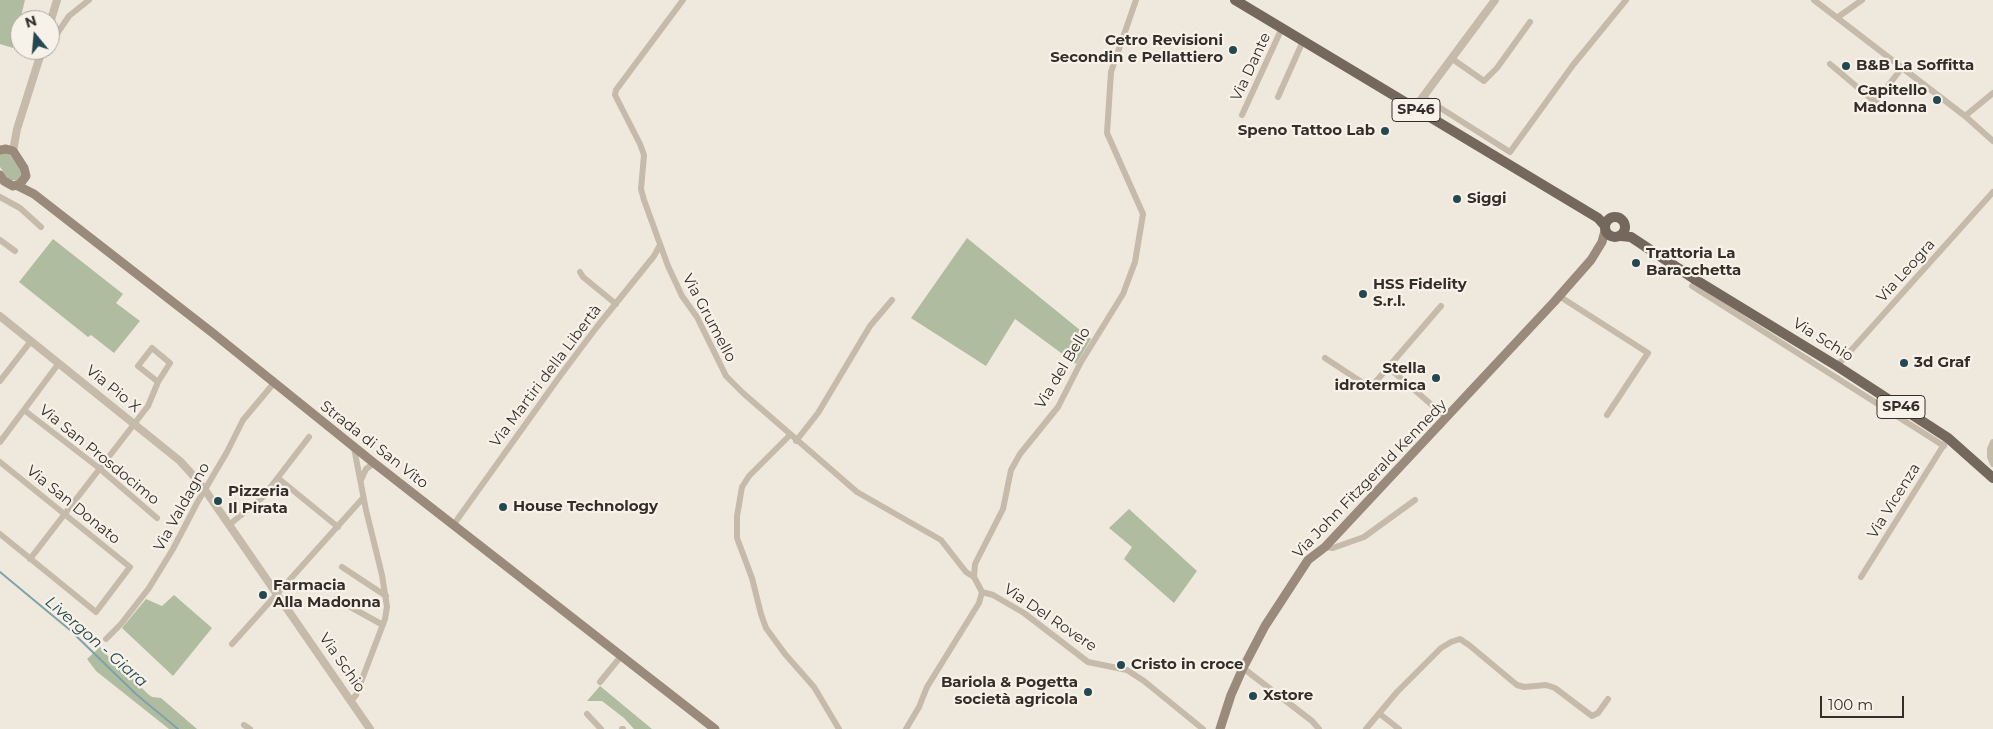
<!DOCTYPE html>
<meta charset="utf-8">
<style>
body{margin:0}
#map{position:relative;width:1993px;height:729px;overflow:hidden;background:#efe9dd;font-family:Montserrat,sans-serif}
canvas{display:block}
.north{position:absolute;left:10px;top:10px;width:50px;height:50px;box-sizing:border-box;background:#f7f2e9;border:1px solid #a9a49c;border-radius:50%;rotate:343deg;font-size:14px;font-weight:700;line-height:20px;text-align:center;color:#342e29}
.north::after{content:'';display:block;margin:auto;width:18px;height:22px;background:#234851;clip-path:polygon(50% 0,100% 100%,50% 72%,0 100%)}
.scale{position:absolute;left:1820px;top:696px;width:84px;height:22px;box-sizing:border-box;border:2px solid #342e29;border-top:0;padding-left:6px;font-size:15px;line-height:18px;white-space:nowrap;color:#342e29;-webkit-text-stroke:4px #f7f2e9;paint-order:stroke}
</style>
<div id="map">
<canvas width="1993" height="729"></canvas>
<div class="north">N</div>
<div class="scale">100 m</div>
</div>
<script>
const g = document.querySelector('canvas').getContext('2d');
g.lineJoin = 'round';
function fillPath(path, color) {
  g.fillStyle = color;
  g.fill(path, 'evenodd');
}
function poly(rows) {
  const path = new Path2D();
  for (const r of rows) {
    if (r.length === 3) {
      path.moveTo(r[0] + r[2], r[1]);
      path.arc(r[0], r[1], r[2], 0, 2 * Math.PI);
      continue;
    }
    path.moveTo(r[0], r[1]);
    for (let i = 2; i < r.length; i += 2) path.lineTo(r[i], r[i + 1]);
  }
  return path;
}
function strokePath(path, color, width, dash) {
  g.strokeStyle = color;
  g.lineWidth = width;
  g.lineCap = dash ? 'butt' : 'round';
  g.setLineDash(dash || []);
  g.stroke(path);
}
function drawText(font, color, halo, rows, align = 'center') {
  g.font = font + ' Montserrat,sans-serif';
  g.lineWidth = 4.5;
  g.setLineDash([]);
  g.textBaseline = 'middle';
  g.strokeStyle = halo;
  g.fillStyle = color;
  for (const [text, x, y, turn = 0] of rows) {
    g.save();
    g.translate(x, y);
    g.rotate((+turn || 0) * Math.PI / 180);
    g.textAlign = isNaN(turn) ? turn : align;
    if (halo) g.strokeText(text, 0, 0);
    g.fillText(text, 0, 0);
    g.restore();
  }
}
fillPath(poly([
 [0,0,25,0,13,48,0,44],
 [3,152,9,154,20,170,21,175,18,180,9,180,0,167,0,154],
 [967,238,1091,339,1076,364,1015,319,986,366,911,318],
 [53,239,123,294,116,303,140,321,114,353,91,335,88,337,19,282],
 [1129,509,1197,571,1174,603,1124,559,1132,547,1109,528],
 [174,595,212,628,173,676,122,628,146,599,162,606],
 [100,647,124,674,133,679,148,694,152,697,161,698,197,729,169,729,96,671,87,659],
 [600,686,652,729,634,729,624,718,602,701,587,701]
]), '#afbc9f');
strokePath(poly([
 [0,572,70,630,137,695,178,729]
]), '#7fa2a9', 2);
strokePath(poly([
 [683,0,616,90,615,95,640,144,644,155,641,189,644,200,668,266,682,296,697,317,726,376,743,393,857,492,941,540,966,572,974,577],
 [1814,0,1965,116,1993,141],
 [1838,17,1862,0],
 [50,44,69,16,89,0],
 [1451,58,1484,81,1497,68,1530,22],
 [1830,64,1875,102,1902,68],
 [1278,97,1303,41],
 [1423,97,1510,152,1573,65,1626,0],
 [1242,115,1282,28],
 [1965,116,1993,93],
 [0,197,20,208,41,227],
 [0,240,15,251],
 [580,272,583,277,616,304],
 [1692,286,1944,446],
 [1559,296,1648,353,1607,415],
 [1325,358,1369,387,1372,386,1441,306],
 [1837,366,1993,192],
 [1389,368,1447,418],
 [0,381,31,341],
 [24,410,99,468,157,518],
 [790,435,749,476,742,487,737,516,737,538,752,578,761,614,766,628,785,654,814,687,839,729],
 [796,441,818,413,870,326,892,300],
 [0,442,59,363],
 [1993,442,1990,449,1990,457,1993,464],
 [0,462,130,567,96,612,0,534],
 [279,479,338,527],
 [361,480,366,469,374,463],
 [454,524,560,376,596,328,654,256,660,245],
 [229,525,263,497,309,437],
 [1325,547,1333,548,1364,537,1415,500],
 [30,559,148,406,158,382,170,363,152,348,138,366,158,382],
 [342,567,386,596],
 [1861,577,1945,443],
 [982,592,993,595,1024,613,1088,662,1127,670,1144,681,1203,729],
 [336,599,383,625],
 [106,639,121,624,149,588,173,549,197,503,227,452,243,420,274,383],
 [232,644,363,498],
 [1243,668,1312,721,1319,729],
 [600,682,622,655],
 [351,701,356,695,385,619,387,607,382,575,366,510,354,448],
 [587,714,601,729],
 [1380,714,1399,729],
 [244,725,250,729],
 [622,729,623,729],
 [906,729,919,707,927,687,979,603,982,592,974,577,975,564,1003,509,1011,470,1020,454,1058,407,1081,362,1123,294,1135,262,1143,214,1107,133,1111,72,1136,0],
 [1366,729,1397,692,1441,648,1451,642,1460,639,1469,645,1517,685,1524,687,1546,685,1555,688,1592,716,1598,713,1608,699]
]), '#c6baaa', 6);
strokePath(poly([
 [50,23,57,0],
 [1414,109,1495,0],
 [13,151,17,129,42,50],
 [0,316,180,461,190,472,205,490,370,729]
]), '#c6baaa', 8);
strokePath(poly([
 [0,150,6,149,13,151,24,168,26,176,20,184,13,186,4,181,0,175],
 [16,185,34,194,214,334,374,463,715,729],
 [1220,729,1231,695,1243,668,1265,626,1308,560,1325,547,1554,302,1591,260,1602,242,1605,231]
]), '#998a7c', 9);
strokePath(poly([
 [1235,0,1598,218,1605,226],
 [1615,227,10],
 [1621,236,1631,237,1696,280,1837,366,1948,438,1993,478]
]), '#74675c', 10);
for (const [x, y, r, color] of [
 [1233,50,5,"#234851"],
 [1846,66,5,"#234851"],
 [1937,100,5,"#234851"],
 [1385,131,5,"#234851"],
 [1457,199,5,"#234851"],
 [1636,263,5,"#234851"],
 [1363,294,5,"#234851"],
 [1904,363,5,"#234851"],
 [1436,378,5,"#234851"],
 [218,501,5,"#234851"],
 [503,507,5,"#234851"],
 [263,595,5,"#234851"],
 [1121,665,5,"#234851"],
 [1088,692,5,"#234851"],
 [1253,696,5,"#234851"]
]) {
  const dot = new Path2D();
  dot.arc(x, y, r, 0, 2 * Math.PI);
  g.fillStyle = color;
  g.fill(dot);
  strokePath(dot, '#f7f2e9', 2);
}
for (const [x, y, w] of [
 [1416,110,48],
 [1901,407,48]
]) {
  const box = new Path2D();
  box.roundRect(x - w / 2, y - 11.5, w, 23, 4);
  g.fillStyle = '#f7f2e9';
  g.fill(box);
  strokePath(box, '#342e29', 1);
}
drawText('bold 14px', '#342e29', null, [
 ["SP46",1416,110],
 ["SP46",1901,407]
]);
drawText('bold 15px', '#342e29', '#f7f2e9', [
 ["Cetro Revisioni",1223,41,"right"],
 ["Secondin e Pellattiero",1223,58,"right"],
 ["B&B La Soffitta",1856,66],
 ["Capitello",1927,91,"right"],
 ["Madonna",1927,108,"right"],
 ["Speno Tattoo Lab",1375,131,"right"],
 ["Siggi",1467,199],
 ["Trattoria La",1646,254],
 ["Baracchetta",1646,271],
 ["HSS Fidelity",1373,285],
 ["S.r.l.",1373,302],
 ["3d Graf",1914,363],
 ["Stella",1426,369,"right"],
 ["idrotermica",1426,386,"right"],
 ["Pizzeria",228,492],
 ["Il Pirata",228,509],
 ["House Technology",513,507],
 ["Farmacia",273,586],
 ["Alla Madonna",273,603],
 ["Cristo in croce",1131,665],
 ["Bariola & Pogetta",1078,683,"right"],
 ["società agricola",1078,700,"right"],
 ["Xstore",1263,696]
], 'left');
drawText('15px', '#342e29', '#f7f2e9', [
 ["Via Dante",1251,67,-65],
 ["Via Leogra",1906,271,-48],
 ["Via Grumello",709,318,62],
 ["Via Schio",1823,340,32],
 ["Via del Bello",1063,368,-59],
 ["Via Martiri della Libertà",546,376,-53],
 ["Via Pio X",113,389,39],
 ["Strada di San Vito",374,445,38],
 ["Via San Prosdocimo",99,455,39],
 ["Via John Fitzgerald Kennedy",1370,479,-46],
 ["Via Vicenza",1894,501,-58],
 ["Via San Donato",73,505,39],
 ["Via Valdagno",182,507,-61],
 ["Via Del Rovere",1050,618,34],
 ["Via Schio",342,663,55]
]);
drawText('italic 16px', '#234851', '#f7f2e9', [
 ["Livergon - Giara",96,642,41]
]);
</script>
